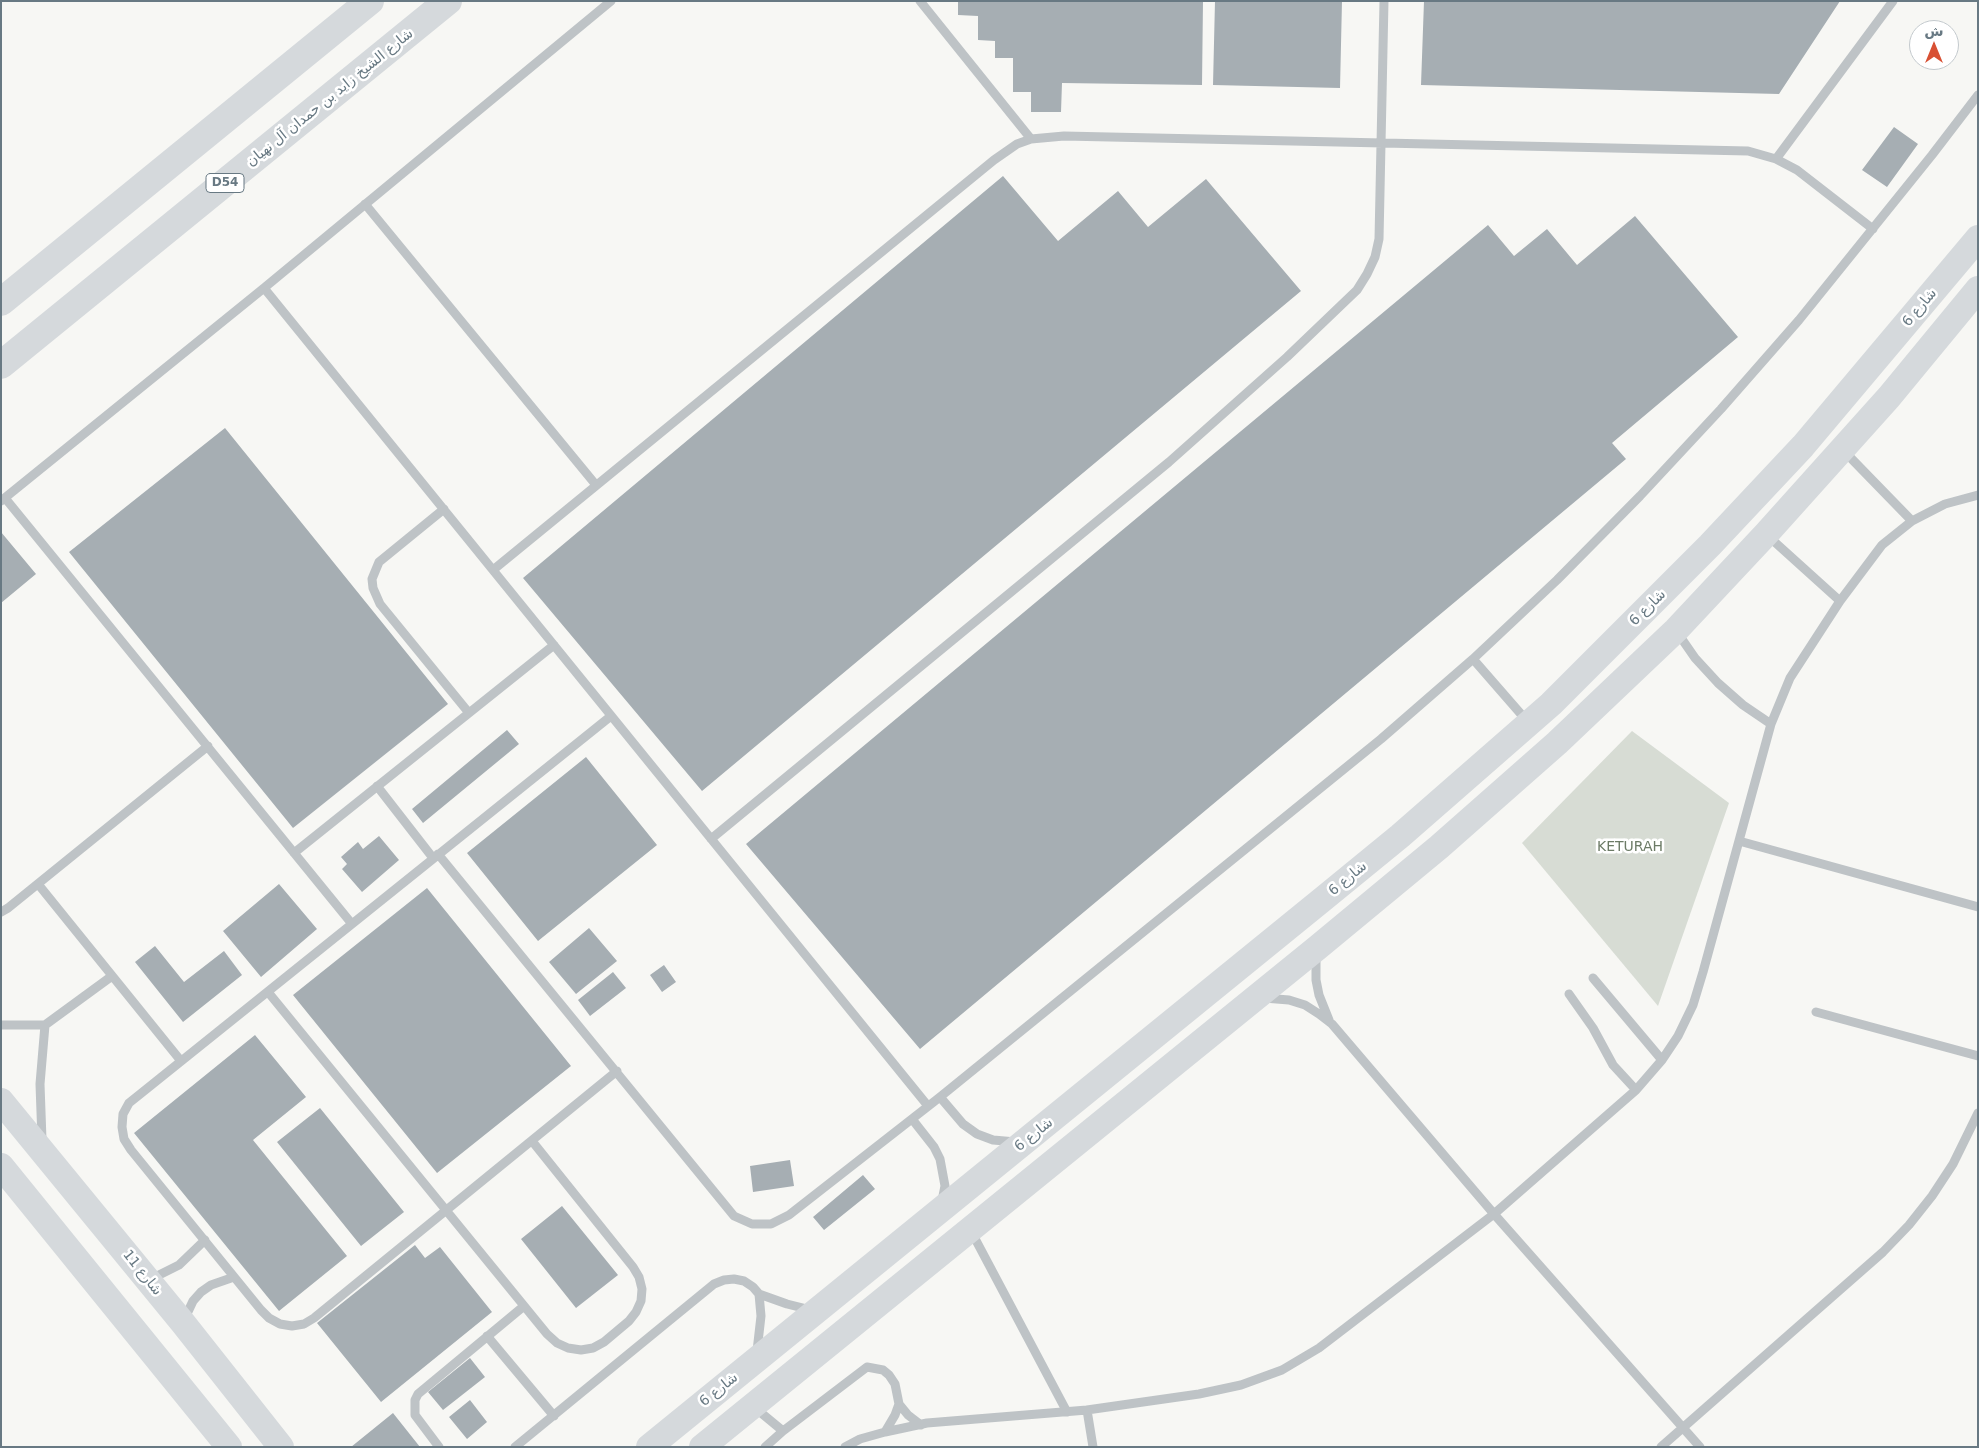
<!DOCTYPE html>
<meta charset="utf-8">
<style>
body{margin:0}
#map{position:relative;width:1979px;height:1448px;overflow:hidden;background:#f7f7f4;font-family:"DejaVu Sans","Noto Sans Arabic",sans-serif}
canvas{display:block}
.frame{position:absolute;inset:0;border:2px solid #687983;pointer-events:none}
.north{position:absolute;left:1909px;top:20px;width:50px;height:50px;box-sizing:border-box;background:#fff;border:1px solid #c3c9cd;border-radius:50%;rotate:0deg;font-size:14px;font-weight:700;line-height:20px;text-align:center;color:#687983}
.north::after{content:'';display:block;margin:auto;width:18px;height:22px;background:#d85033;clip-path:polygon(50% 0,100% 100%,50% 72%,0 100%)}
</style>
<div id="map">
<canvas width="1979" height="1448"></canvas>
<div class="frame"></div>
<div class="north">ش</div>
</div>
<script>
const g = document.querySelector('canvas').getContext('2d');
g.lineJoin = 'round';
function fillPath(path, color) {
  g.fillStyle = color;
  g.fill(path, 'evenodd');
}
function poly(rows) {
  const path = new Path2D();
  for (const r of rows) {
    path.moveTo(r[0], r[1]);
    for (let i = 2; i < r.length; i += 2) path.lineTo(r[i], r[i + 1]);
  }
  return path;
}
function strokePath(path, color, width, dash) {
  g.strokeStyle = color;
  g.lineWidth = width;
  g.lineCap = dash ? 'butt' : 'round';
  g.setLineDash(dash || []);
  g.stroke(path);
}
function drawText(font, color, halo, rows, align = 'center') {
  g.font = font + ' "DejaVu Sans","Noto Sans Arabic",sans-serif';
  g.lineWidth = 5;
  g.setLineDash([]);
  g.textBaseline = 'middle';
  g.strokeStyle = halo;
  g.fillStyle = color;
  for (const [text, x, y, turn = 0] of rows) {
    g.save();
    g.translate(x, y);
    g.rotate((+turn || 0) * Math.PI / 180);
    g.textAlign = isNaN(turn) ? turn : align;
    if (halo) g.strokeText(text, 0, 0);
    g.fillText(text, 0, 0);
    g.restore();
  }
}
fillPath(poly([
 [1632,731,1729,803,1658,1006,1522,843]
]), '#d7dcd4');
fillPath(poly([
 [958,1,1203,1,1202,85,1062,83,1061,112,1031,112,1031,92,1013,92,1013,58,995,58,995,41,978,40,978,16,958,15],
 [1215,1,1342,1,1340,88,1213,85],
 [1424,1,1840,1,1779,94,1421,85],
 [1894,127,1918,144,1887,187,1862,170],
 [1003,176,1058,241,1118,191,1148,227,1206,179,1301,291,702,791,523,578],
 [1635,216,1738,337,1612,443,1626,459,920,1049,746,844,1488,225,1514,256,1547,229,1577,265],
 [225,428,448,704,293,828,69,552],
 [1,532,36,574,1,603],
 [507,730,519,744,423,823,412,809],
 [586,757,657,845,538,941,467,853],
 [379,836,399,860,362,892,342,869,347,864,341,857,358,842,363,849],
 [279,884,317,929,261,977,223,931],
 [427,888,571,1066,437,1173,293,995],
 [589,928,617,961,576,994,549,962],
 [155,946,184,982,224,951,242,975,183,1022,135,962],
 [664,965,676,982,662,992,650,975],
 [613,972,626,988,590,1016,578,1000],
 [255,1035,306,1097,253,1140,347,1256,279,1311,134,1133],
 [320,1108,404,1212,361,1246,277,1142],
 [790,1160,794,1186,753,1192,750,1166],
 [863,1175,875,1189,824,1230,813,1217],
 [562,1206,618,1275,576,1308,521,1239],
 [415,1245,425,1258,440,1247,492,1312,381,1402,317,1323],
 [470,1358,485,1377,443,1410,428,1392],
 [470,1400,487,1422,467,1439,449,1417],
 [393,1413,420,1447,351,1447]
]), '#a6aeb3');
strokePath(poly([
 [920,1,1031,139],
 [1776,159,1893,1],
 [365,204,596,485],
 [264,288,928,1106],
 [1843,450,1912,521],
 [5,498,352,924],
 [1,501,264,288,611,1],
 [444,509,379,562,372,579,373,588,380,604,469,713],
 [1768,536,1840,601],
 [493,570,994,160,1017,144,1031,139,1064,136,1748,151,1776,159,1797,170,1873,229],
 [1677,632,1695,658,1718,683,1743,705,1771,724],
 [1473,659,1527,721],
 [611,716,139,1095,129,1103,123,1114,122,1127,124,1139,131,1150,261,1310,269,1318,280,1324,292,1326,304,1324,314,1318,617,1071],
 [377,786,433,858],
 [711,839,1169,462,1287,357,1357,290,1367,274,1375,257,1379,239,1384,1],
 [1739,841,1978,907],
 [294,853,554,645],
 [438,854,734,1216,752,1224,771,1224,789,1215,940,1097,1381,739,1473,659,1557,580,1640,496,1721,409,1799,320,1932,155,1978,95],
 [38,884,181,1061],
 [1,912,8,908,208,746],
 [1316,955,1316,980,1319,995,1329,1020],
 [1593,978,1662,1060],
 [268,992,547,1334,557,1343,568,1348,581,1350,593,1348,604,1342,629,1321,636,1312,641,1301,642,1289,639,1277,633,1267,532,1141],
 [1569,994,1593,1028,1613,1065,1636,1090],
 [1264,998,1289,1000,1305,1005,1319,1014,1332,1024,1494,1214,1700,1447],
 [1816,1012,1978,1056],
 [1,1025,45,1025,112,976],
 [940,1097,963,1124,977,1134,993,1140,1016,1142],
 [912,1119,934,1147,940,1159,945,1186,942,1201],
 [42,1140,40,1084,45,1025],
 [971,1231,1067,1412],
 [151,1279,179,1265,205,1240],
 [185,1318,193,1301,201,1292,211,1285,234,1277],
 [487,1336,554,1416],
 [757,1351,761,1316,759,1294],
 [754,1407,783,1431],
 [1087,1410,1093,1447],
 [885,1432,895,1415,899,1404],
 [439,1447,415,1415,415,1400,418,1394,524,1306],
 [515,1447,714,1284,724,1280,734,1279,744,1281,753,1287,759,1294,787,1304,811,1310],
 [765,1447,783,1431,867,1367,883,1370,889,1375,895,1384,899,1404,908,1415,921,1425],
 [845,1447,860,1439,885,1432,927,1423,1087,1410,1199,1394,1241,1385,1282,1370,1319,1348,1494,1214,1636,1090,1662,1060,1678,1036,1693,1005,1703,972,1771,724,1790,678,1840,601,1882,545,1912,521,1945,504,1978,495],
 [1661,1447,1883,1252,1909,1225,1932,1196,1953,1164,1978,1113]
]), '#bec3c6', 9);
strokePath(poly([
 [1,1101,183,1323,281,1447],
 [1,1166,229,1447],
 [649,1447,1323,899,1400,836,1551,704,1710,545,1803,446,1978,238],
 [702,1447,1317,948,1439,847,1557,743,1676,630,1766,534,1889,397,1978,289]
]), '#d5d9dc', 26);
strokePath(poly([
 [1,302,370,1],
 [1,365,448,1]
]), '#d5d9dc', 28);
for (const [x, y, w] of [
 [225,183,38]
]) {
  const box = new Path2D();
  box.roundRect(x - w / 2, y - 9.5, w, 19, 4);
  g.fillStyle = '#fff';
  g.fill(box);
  strokePath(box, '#687983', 1);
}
drawText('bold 12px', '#687983', null, [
 ["D54",225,183]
]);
drawText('14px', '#687983', '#fff', [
 ["شارع الشيخ زايد بن حمدان آل نهيان",330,98,-39],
 ["شارع 6",1920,308,-50],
 ["شارع 6",1648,608,-45],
 ["شارع 6",1348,879,-40],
 ["شارع 6",1034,1135,-39],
 ["شارع 11",142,1273,51],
 ["شارع 6",719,1390,-39]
]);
drawText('14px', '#6c7b66', '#fff', [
 ["KETURAH",1630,847]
]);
</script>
